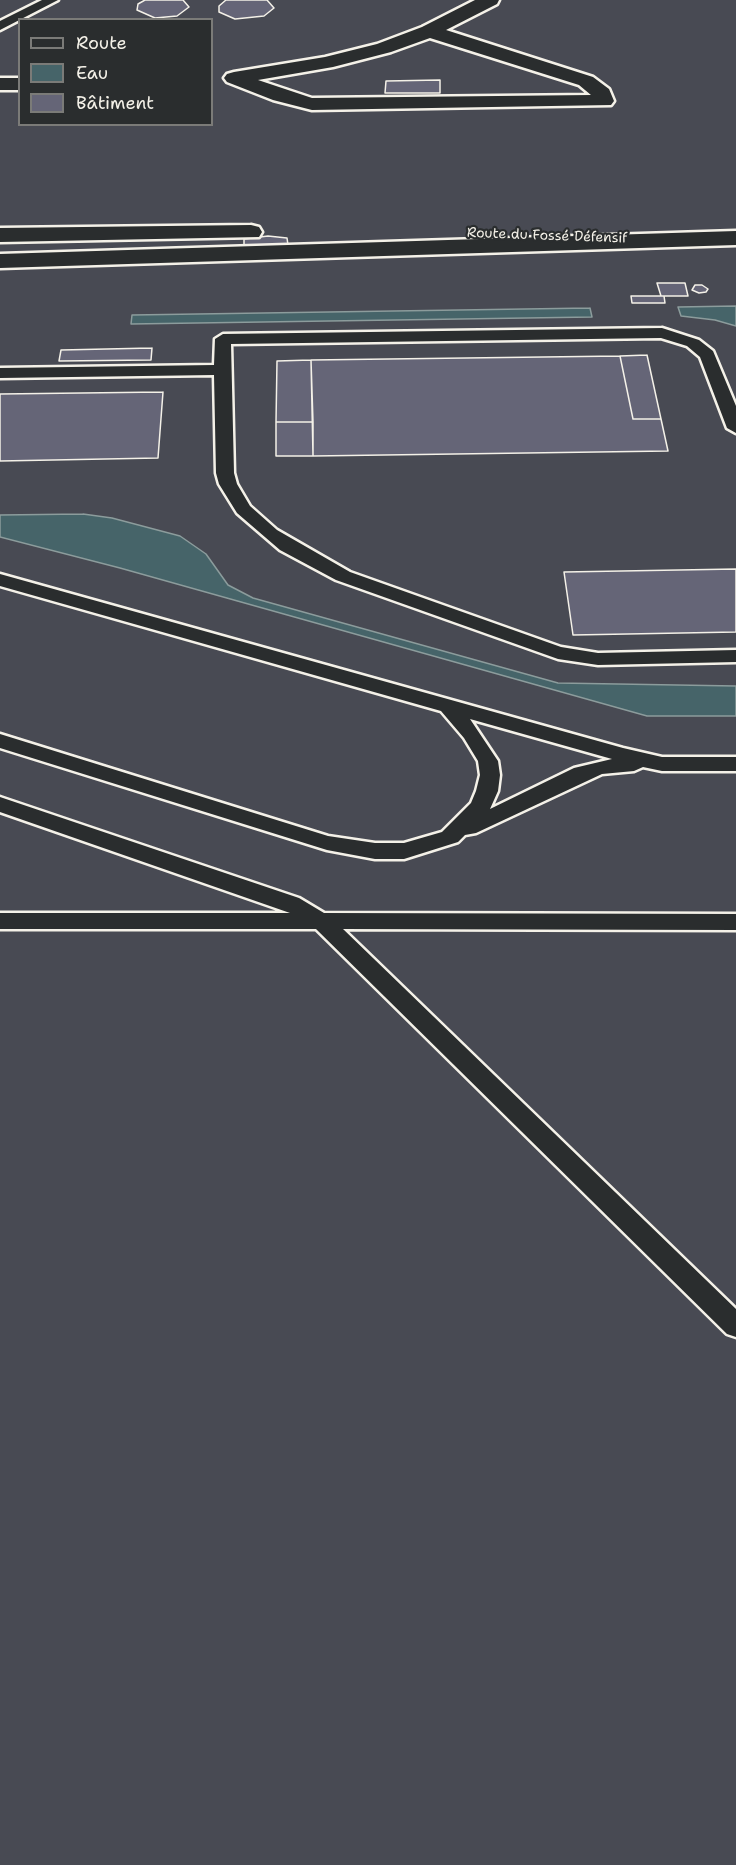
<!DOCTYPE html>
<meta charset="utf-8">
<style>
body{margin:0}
#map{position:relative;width:736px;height:1865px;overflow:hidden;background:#3c3e44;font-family:"Shantell Sans",sans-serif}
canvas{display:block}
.legend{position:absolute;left:18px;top:18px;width:195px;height:108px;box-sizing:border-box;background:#2a2d2e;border:2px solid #7b7b78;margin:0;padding:8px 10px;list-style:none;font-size:18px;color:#f4f1e8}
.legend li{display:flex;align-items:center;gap:12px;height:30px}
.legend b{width:30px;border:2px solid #7b7b78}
</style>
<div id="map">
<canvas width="736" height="1865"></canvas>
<ul class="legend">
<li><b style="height:8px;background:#2a2d2e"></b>Route</li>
<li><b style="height:16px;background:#466469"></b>Eau</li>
<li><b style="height:16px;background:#656577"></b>Bâtiment</li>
</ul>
</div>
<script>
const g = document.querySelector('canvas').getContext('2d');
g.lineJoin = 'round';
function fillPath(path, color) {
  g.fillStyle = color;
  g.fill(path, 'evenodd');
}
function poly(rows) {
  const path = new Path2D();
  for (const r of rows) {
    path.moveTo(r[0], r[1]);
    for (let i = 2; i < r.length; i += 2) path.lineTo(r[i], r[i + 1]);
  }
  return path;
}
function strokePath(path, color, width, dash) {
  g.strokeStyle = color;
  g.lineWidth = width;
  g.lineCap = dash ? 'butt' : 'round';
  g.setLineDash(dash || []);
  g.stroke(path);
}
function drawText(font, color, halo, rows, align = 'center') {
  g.font = font + ' "Shantell Sans",sans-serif';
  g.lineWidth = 4.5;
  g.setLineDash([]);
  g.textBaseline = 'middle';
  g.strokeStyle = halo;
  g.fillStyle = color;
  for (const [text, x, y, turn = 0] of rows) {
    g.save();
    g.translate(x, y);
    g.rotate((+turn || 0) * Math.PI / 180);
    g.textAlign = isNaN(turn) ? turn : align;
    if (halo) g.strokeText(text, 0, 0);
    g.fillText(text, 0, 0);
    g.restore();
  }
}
fillPath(poly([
 [0,0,736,0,736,1865,0,1865],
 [20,20,212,20,212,124,20,124]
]), '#484a53');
const water = poly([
 [736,306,736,326,715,320,681,316,678,307,736,306],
 [590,308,592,317,131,324,132,315,590,308],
 [83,514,112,518,180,536,206,554,228,585,253,598,558,683,736,686,736,716,647,716,120,568,0,537,0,515,83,514]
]);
fillPath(water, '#466469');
strokePath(water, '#8c9c9c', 1.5);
const building = poly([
 [145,0,183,0,189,7,177,16,155,18,137,10,138,4,145,0],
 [226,0,267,0,274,8,264,16,235,19,219,12,219,6,226,0],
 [440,80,440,93,385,93,386,81,440,80],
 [268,236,287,238,288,245,244,247,244,239,268,236],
 [657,283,685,283,688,296,661,296,657,283],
 [695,285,702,285,708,289,706,292,699,293,692,290,695,285],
 [631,296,664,296,665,303,632,303,631,296],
 [152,348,151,360,59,361,61,350,152,348],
 [647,355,661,419,633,419,620,356,647,355],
 [620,356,633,419,661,419,668,451,313,456,311,360,620,356],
 [311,360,313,422,276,422,277,361,311,360],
 [163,392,158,458,0,461,0,394,163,392],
 [276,422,313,422,313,456,276,456,276,422],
 [736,569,736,632,573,635,564,572,736,569]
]);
fillPath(building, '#656577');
strokePath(building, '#f4f1e8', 1.5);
const lane = poly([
 [42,0,58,0,0,30,0,21,42,0],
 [662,328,699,340,713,351,736,406,736,433,727,428,700,357,687,346,661,338,231,344,234,473,237,484,250,506,277,530,350,572,561,647,598,653,736,650,736,662,598,665,558,659,336,580,280,550,237,513,219,484,216,473,214,375,0,378,0,368,214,365,215,339,223,334,662,328],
 [0,574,623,748,662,757,736,757,736,771,662,771,643,767,634,771,602,774,476,833,465,835,458,842,404,859,375,859,327,850,0,748,0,734,328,836,375,843,404,843,442,832,471,803,476,791,480,775,478,761,464,738,441,711,0,586,0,574],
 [470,719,612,759,574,768,490,809,498,791,500,775,498,761,470,719],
 [0,797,299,898,324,913,736,914,736,930,343,929,736,1309,736,1337,727,1334,316,929,0,929,0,913,290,913,0,812,0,797]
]);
const street = poly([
 [475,0,499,0,497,4,446,30,593,77,609,89,614,101,611,105,312,110,273,100,227,82,224,78,227,74,234,72,325,57,377,44,422,27,475,0],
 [430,38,579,85,591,95,312,98,258,80,333,67,391,52,430,38],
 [0,78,20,78,20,90,0,90,0,78],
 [251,225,259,227,262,232,259,237,0,242,0,228,251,225],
 [736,231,736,245,0,268,0,254,736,231]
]);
strokePath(lane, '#f4f1e8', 5);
strokePath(street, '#f4f1e8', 5);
fillPath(lane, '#2a2d2e');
fillPath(street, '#2a2d2e');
drawText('14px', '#f4f1e8', '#2a2d2e', [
 ["Route du Fossé Défensif",547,236,2]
]);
</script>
